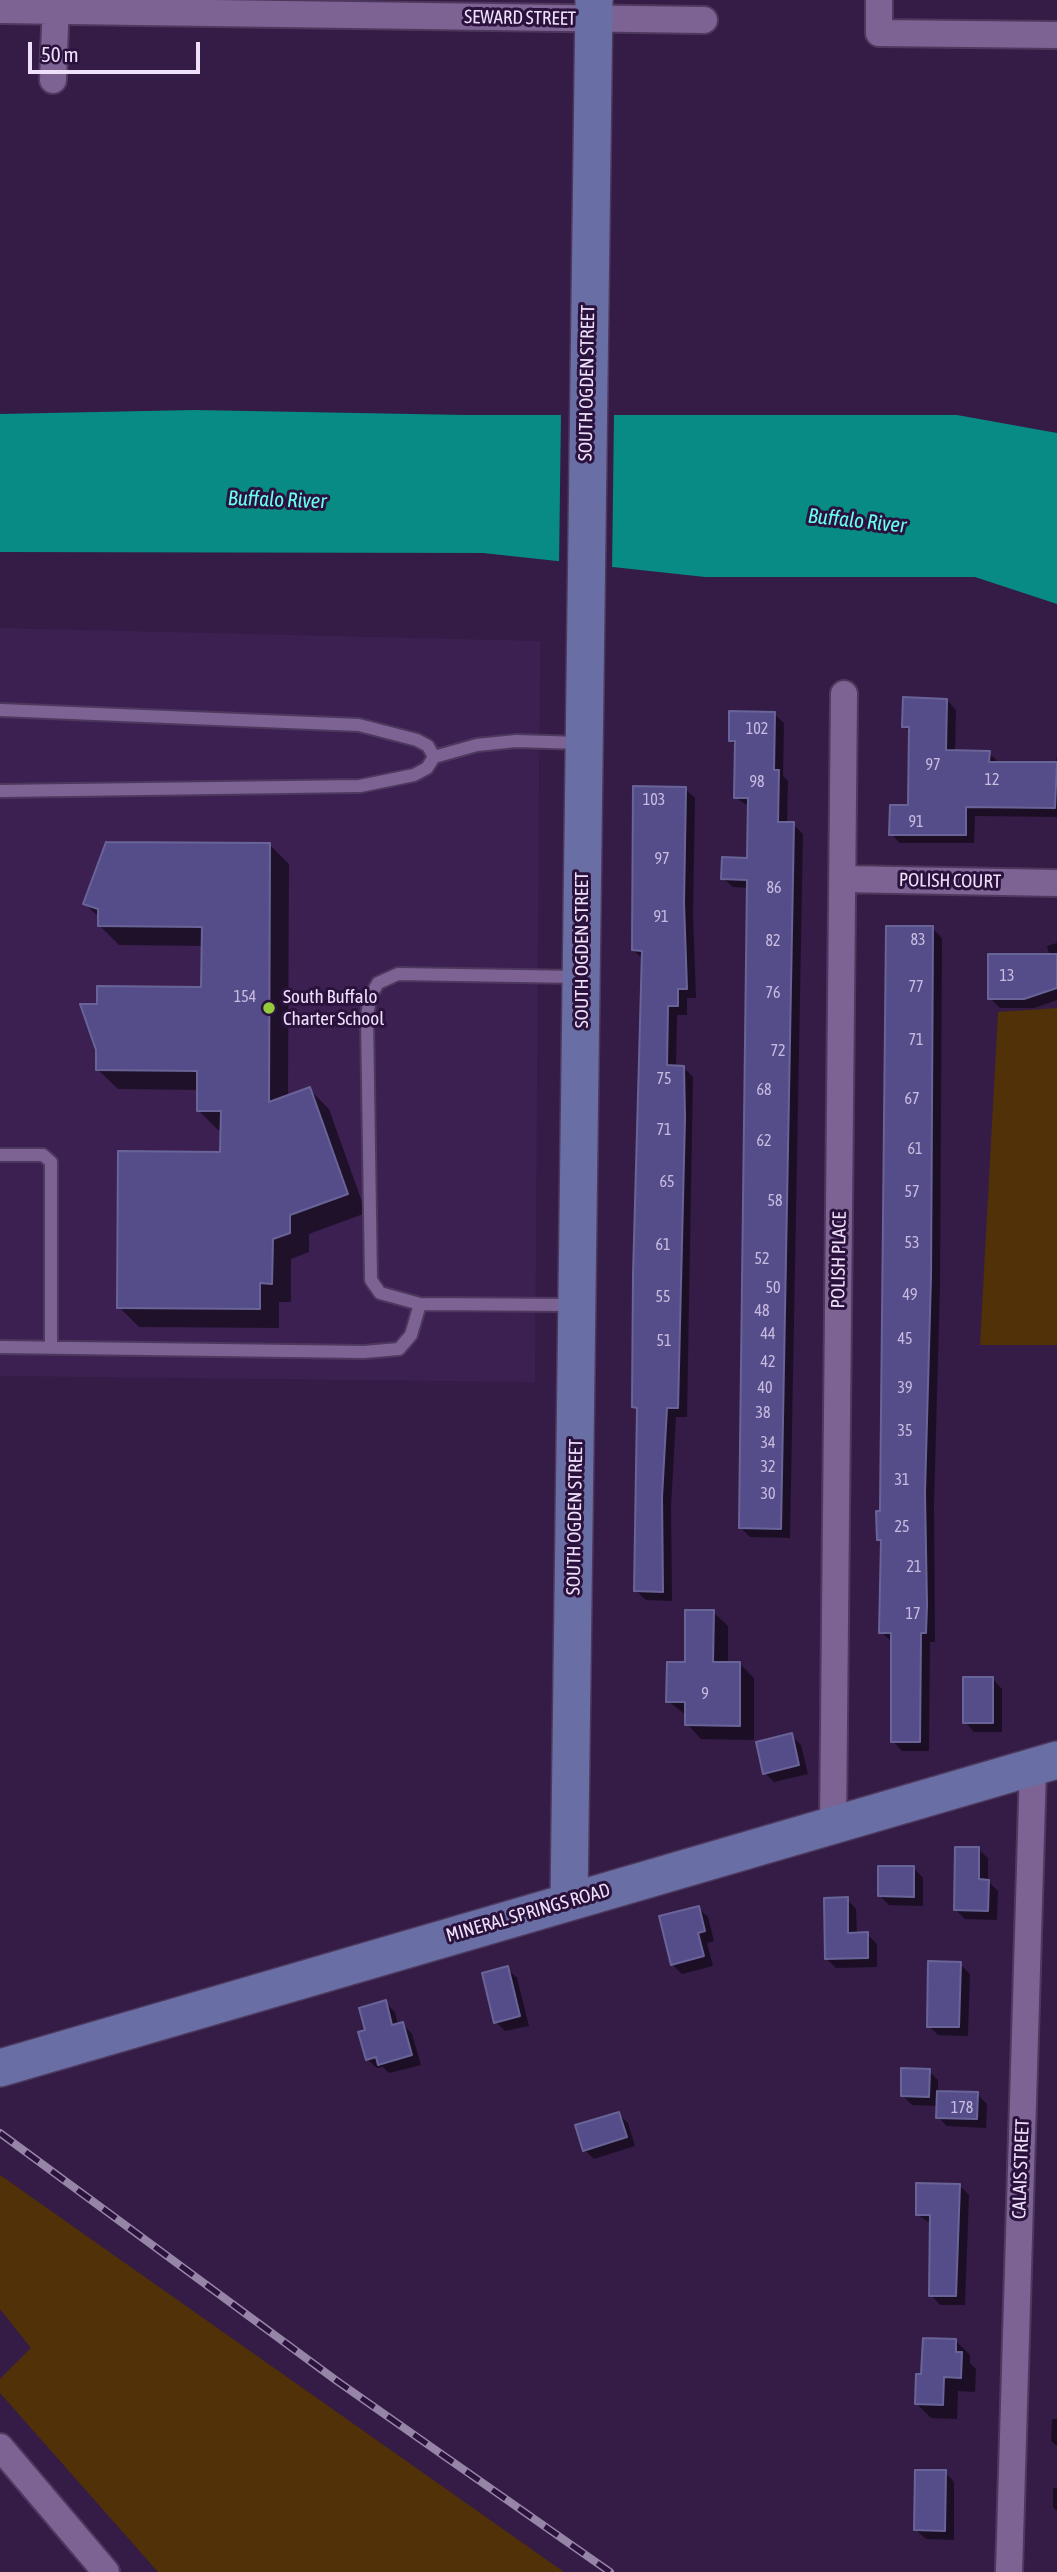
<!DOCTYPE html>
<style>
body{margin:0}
#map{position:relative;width:1057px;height:2572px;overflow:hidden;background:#341c46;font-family:"Asap Condensed",sans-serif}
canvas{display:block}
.scale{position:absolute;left:28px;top:42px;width:172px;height:32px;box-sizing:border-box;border:4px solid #eee0fb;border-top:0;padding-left:9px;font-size:21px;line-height:24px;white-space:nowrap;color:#eee0fb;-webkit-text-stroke:5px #2a123c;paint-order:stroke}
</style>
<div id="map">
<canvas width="1057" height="2572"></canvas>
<div class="scale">50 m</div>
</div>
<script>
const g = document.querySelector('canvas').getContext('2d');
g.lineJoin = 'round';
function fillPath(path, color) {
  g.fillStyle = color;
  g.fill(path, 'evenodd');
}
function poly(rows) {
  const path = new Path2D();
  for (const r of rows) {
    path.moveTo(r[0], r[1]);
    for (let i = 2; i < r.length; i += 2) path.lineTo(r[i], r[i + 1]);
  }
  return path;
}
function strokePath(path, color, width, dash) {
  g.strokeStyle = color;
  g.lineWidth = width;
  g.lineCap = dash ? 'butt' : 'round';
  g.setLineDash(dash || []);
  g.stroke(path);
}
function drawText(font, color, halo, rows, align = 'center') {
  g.font = font + ' "Asap Condensed",sans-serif';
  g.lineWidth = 6;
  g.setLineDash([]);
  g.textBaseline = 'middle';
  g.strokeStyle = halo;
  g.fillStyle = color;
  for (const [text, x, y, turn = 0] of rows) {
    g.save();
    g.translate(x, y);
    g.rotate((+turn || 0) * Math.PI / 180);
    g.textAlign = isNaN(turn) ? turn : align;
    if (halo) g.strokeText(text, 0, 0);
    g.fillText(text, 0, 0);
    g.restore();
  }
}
fillPath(poly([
 [0,628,540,641,535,1382,0,1376]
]), '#3c2052');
fillPath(poly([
 [1057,1008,1057,1345,980,1345,998,1012],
 [0,2175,564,2572,158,2572,0,2393,0,2379,31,2348,0,2309]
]), '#513108');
fillPath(poly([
 [194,410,465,415,957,415,1057,433,1057,604,975,577,705,577,483,553,0,552,0,414]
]), '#078b84');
fillPath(poly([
 [561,412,614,413,612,571,559,565]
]), '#341c46');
fillPath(poly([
 [947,700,956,710,955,752,989,753,998,762,1055,764,1057,757,1057,817,975,816,974,843,900,843,891,834,909,807,910,732,904,726],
 [774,714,784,723,783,776,788,781,787,824,793,824,803,834,790,1538,750,1537,740,1527,749,888,733,887,723,878,749,860,750,807,736,798,737,747,730,740],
 [685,789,695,798,693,914,696,998,687,998,687,1015,677,1015,676,1067,683,1067,693,1077,687,1417,676,1417,671,1507,672,1601,646,1600,636,1591,639,1411,634,1407,643,959,633,950],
 [270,845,289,864,288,1097,309,1089,329,1109,366,1213,309,1234,309,1252,291,1259,291,1302,279,1302,279,1328,139,1327,119,1307,222,1153,222,1130,218,1130,199,1111,199,1090,118,1089,98,1070,99,1006,203,989,204,946,119,945,100,926,100,918,85,904],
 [932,928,942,938,940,1287,934,1504,935,1642,930,1642,929,1751,902,1751,893,1741,892,1642,881,1632,882,1543,879,1539],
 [1057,943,1057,1000,1034,1008,1000,1008,990,998,1050,956,1047,946],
 [713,1612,728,1626,728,1664,740,1664,754,1678,754,1740,701,1739,687,1724,687,1716,668,1701],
 [993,1679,1002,1689,1002,1732,974,1732,965,1722],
 [791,1735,801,1745,808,1774,774,1782,765,1773],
 [978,1849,988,1858,988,1881,998,1891,997,1920,965,1919,955,1909],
 [914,1868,923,1878,923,1906,889,1905,880,1896],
 [847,1899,856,1909,857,1934,867,1934,877,1944,877,1967,836,1968,826,1958],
 [698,1908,708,1917,714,1941,707,1943,713,1966,682,1974,672,1964],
 [960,1964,970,1974,968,2036,938,2035,929,2026],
 [507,1968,517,1978,529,2026,505,2031,496,2022],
 [385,2002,395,2012,398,2025,403,2024,412,2034,421,2065,389,2073,383,2067,377,2068,367,2059,367,2032],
 [929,2071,938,2080,938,2093,977,2094,987,2104,986,2128,947,2126,938,2117,938,2106,912,2105,902,2095],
 [618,2114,628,2123,635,2146,594,2159,585,2150],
 [960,2186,969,2195,965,2305,940,2305,931,2295,931,2224,917,2214],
 [956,2341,970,2355,970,2363,976,2369,975,2392,958,2391,957,2419,931,2418,916,2403,923,2376],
 [1052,2419,1057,2419,1057,2446,1051,2441],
 [945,2472,954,2482,954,2540,926,2539,916,2530],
 [1053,2488,1057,2488,1057,2511,1053,2507]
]), '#0007');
const building = poly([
 [903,697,947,699,946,750,990,751,989,762,1057,762,1055,808,966,807,966,835,889,835,890,805,908,805,909,727,902,727,903,697],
 [729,711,775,712,774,770,779,770,778,822,794,822,781,1529,739,1528,747,880,721,879,722,857,747,858,748,798,734,798,735,741,729,741,729,711],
 [633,786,686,787,684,903,687,989,678,989,678,1006,668,1006,667,1065,684,1066,685,1118,678,1408,667,1408,662,1497,663,1592,634,1591,637,1408,632,1407,633,1275,642,951,632,950,633,786],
 [106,842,270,843,269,1102,310,1087,348,1194,290,1215,290,1233,273,1239,272,1284,260,1283,260,1309,117,1308,118,1151,220,1152,221,1111,197,1111,197,1071,96,1070,96,1050,80,1004,97,1004,97,986,201,987,202,927,98,926,98,909,83,904,106,842],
 [886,926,933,926,931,1277,925,1493,927,1605,926,1633,921,1633,920,1742,891,1742,891,1633,879,1633,881,1540,877,1540,876,1511,880,1511,886,926],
 [988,954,1057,954,1057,988,1024,999,988,999,988,954],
 [685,1610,714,1610,713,1662,740,1662,740,1726,685,1725,685,1702,666,1702,667,1662,685,1662,685,1610],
 [963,1677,993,1677,993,1723,963,1723,963,1677],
 [792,1733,799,1765,763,1774,756,1742,792,1733],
 [955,1847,979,1847,979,1879,989,1880,988,1911,954,1910,955,1847],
 [878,1866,914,1866,914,1897,878,1896,878,1866],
 [848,1897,848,1933,868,1932,868,1958,825,1959,824,1898,848,1897],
 [699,1906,705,1931,698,1933,704,1956,671,1965,659,1916,699,1906],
 [928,1961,961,1962,959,2027,927,2027,928,1961],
 [508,1966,520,2016,494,2023,482,1973,508,1966],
 [386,2000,392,2025,403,2022,412,2055,378,2065,376,2057,366,2060,358,2032,365,2030,359,2008,386,2000],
 [901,2068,930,2069,929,2097,901,2096,901,2068],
 [937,2091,978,2092,977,2119,936,2118,937,2091],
 [619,2112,627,2137,583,2151,575,2125,619,2112],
 [916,2183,960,2184,956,2296,929,2296,930,2215,916,2215,916,2183],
 [923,2338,956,2339,956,2352,962,2352,961,2378,944,2377,943,2405,915,2404,916,2374,921,2374,923,2338],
 [915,2470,946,2470,945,2531,914,2530,915,2470]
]);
fillPath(building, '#554d8a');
strokePath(building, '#696497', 2);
const lane = poly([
 [0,710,359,725,417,740,428,746,434,757],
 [0,791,360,786,414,775,427,768,434,757,477,745,516,741,580,743],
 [0,1155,43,1155,51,1162,51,1347],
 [575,1305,420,1304,380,1293,371,1280,367,1017,370,997,378,983,398,974,578,977],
 [0,1347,364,1352,399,1349,411,1335,420,1304]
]);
const street = poly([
 [879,0,879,33,1057,35],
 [0,10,704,20],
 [53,80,56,0],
 [843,879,1057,883],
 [833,1825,844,694],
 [0,2447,106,2572],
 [1009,2571,1033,1767]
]);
const secondary = poly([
 [569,1901,594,0],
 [0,2068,1057,1760]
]);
strokePath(lane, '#4e395e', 16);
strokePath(street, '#4e395e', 30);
strokePath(secondary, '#4e395e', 40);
strokePath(lane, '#7d6393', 12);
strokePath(street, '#7d6393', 26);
strokePath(secondary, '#696ea5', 37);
const rail = poly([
 [0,2133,337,2381,610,2572]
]);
strokePath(rail, '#9785a7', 8);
strokePath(rail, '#2a123c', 5, [16]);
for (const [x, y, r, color] of [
 [269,1008,7,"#95cc3b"]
]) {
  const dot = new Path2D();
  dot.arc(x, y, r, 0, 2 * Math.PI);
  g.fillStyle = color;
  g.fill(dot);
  strokePath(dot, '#2a123c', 2.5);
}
drawText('16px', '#c8bbdf', null, [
 ["102",757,729],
 ["97",933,765],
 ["12",992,780],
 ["98",757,782],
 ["103",654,800],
 ["91",916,822],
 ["97",662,859],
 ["86",774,888],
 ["91",661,917],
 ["83",918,940],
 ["82",773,941],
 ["13",1007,976],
 ["77",916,987],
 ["76",773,993],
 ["154",245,997],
 ["71",916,1040],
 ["72",778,1051],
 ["75",664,1079],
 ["68",764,1090],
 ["67",912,1099],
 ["71",664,1130],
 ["62",764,1141],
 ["61",915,1149],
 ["65",667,1182],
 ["57",912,1192],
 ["58",775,1201],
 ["53",912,1243],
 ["61",663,1245],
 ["52",762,1259],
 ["50",773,1288],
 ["49",910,1295],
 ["55",663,1297],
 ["48",762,1311],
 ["44",768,1334],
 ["45",905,1339],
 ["51",664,1341],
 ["42",768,1362],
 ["40",765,1388],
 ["39",905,1388],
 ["38",763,1413],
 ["35",905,1431],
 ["34",768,1443],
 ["32",768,1467],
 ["31",902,1480],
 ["30",768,1494],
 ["25",902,1527],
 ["21",914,1567],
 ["17",913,1614],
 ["9",705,1694],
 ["178",962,2108]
]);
drawText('19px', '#eee0fb', '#2a123c', [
 ["SEWARD STREET",520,18,1],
 ["SOUTH OGDEN STREET",587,383,-89],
 ["POLISH COURT",950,881,1],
 ["SOUTH OGDEN STREET",582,950,-90],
 ["POLISH PLACE",839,1260,-89],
 ["SOUTH OGDEN STREET",575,1517,-89],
 ["MINERAL SPRINGS ROAD",528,1913,-16],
 ["CALAIS STREET",1021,2169,-88]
]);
drawText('19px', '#eee0fb', '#2a123c', [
 ["South Buffalo",283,997],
 ["Charter School",283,1019]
], 'left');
drawText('italic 21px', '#67fdf2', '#2a123c', [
 ["Buffalo River",277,500,2],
 ["Buffalo River",857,521,6]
]);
</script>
